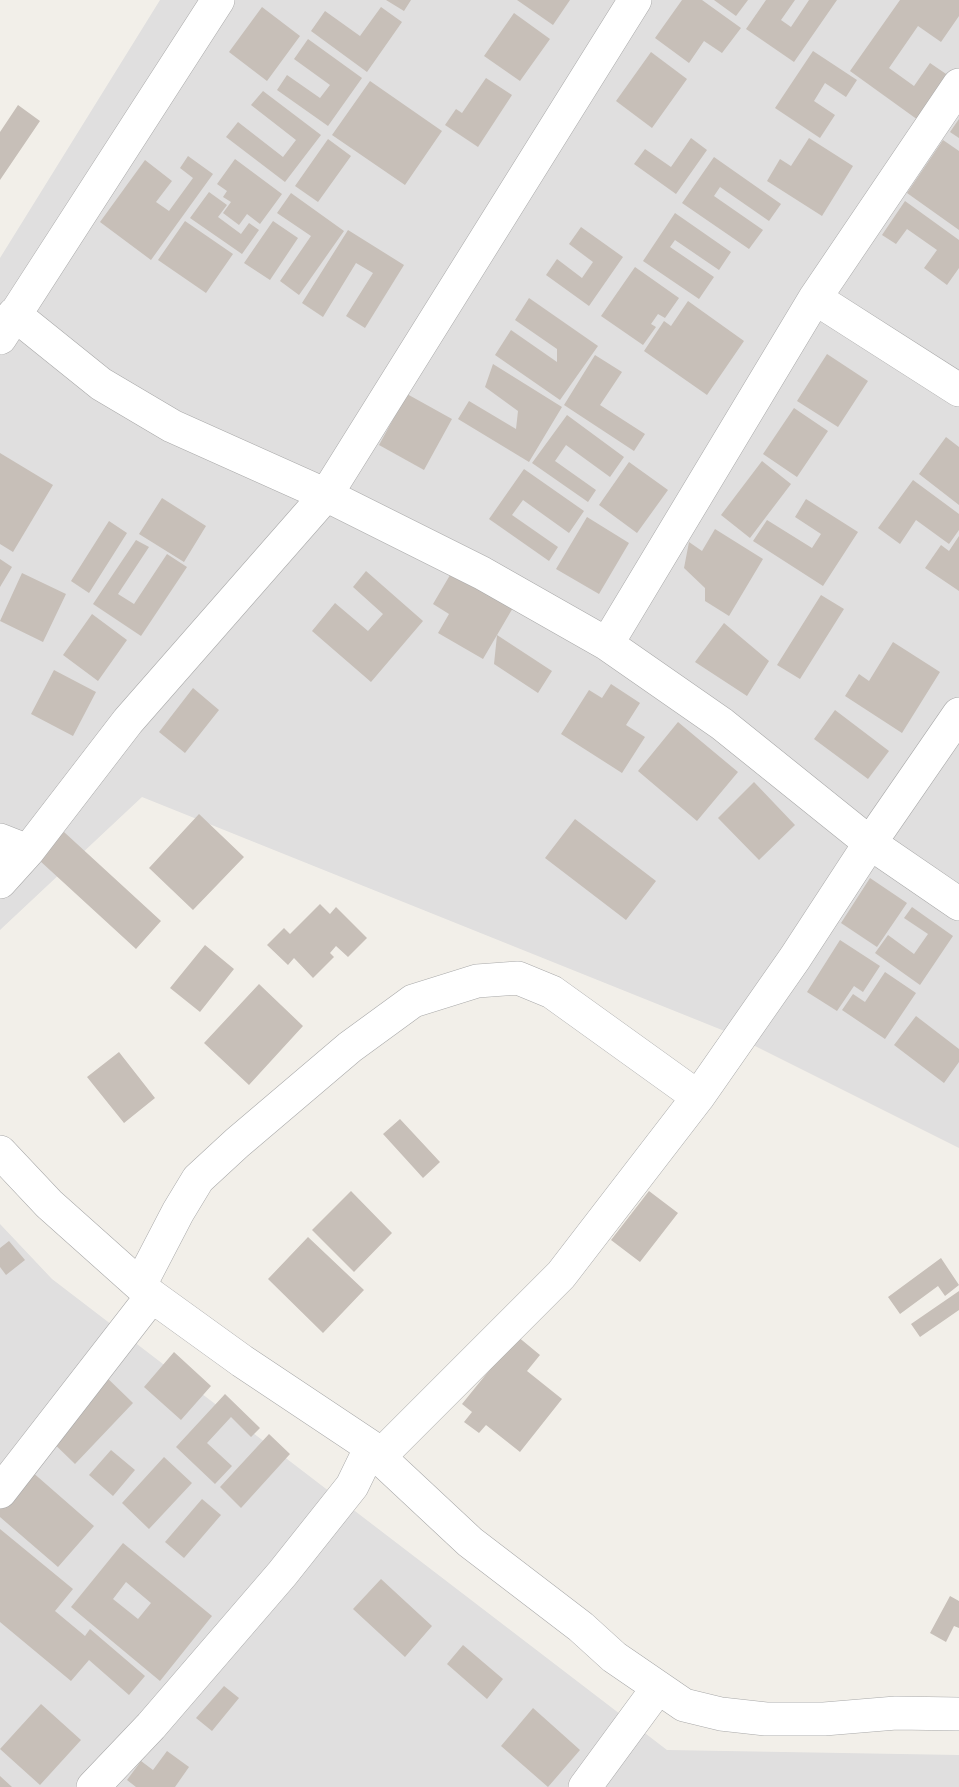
<!DOCTYPE html>
<style>
body{margin:0}
canvas{display:block;background:#f2efe9}
</style>
<canvas width="959" height="1787"></canvas>
<script>
const g = document.querySelector('canvas').getContext('2d');
g.lineJoin = 'round';
function fillPath(path, color) {
  g.fillStyle = color;
  g.fill(path, 'evenodd');
}
function poly(rows) {
  const path = new Path2D();
  for (const r of rows) {
    path.moveTo(r[0], r[1]);
    for (let i = 2; i < r.length; i += 2) path.lineTo(r[i], r[i + 1]);
  }
  return path;
}
function strokePath(path, color, width, dash) {
  g.strokeStyle = color;
  g.lineWidth = width;
  g.lineCap = dash ? 'butt' : 'round';
  g.setLineDash(dash || []);
  g.stroke(path);
}
fillPath(poly([
 [160,0,959,0,959,1148,727,1032,142,797,0,930,0,258],
 [0,1224,52,1279,667,1750,959,1755,959,1787,0,1787]
]), '#e0dfdf');
fillPath(poly([
 [386,0,411,0,404,11],
 [517,0,570,0,553,25],
 [682,0,702,0,741,28,722,53,704,41,689,63,655,38],
 [714,0,748,0,736,16],
 [766,0,795,0,781,20,791,27,809,0,837,0,794,62,746,29],
 [900,0,959,0,959,16,941,42,918,26,889,68,914,86,930,63,949,76,918,120,850,71],
 [262,7,300,36,267,81,229,52],
 [381,7,402,22,367,72,311,31,325,11,360,36],
 [514,13,550,39,520,81,484,56],
 [308,39,362,78,328,126,277,90,287,75,320,98,330,85,294,59],
 [813,51,857,80,846,97,825,83,814,101,835,115,820,138,775,108],
 [651,52,687,79,652,128,616,101],
 [486,78,512,95,478,147,445,125,456,109,462,113],
 [370,81,442,131,405,185,332,135],
 [263,91,321,135,285,182,226,137,238,122,283,157,296,140,251,105],
 [18,105,40,121,0,180,0,132],
 [959,119,959,138,950,132],
 [691,138,707,150,676,194,634,164,645,149,671,167],
 [809,138,853,166,822,216,767,181,780,159,791,166],
 [328,139,351,156,318,202,295,186],
 [943,140,959,151,959,230,907,193],
 [188,156,213,174,151,260,100,222,145,160,172,181,156,202,169,211,193,178,180,168],
 [714,157,781,204,769,221,720,187,714,196,763,230,749,249,682,203],
 [235,159,282,194,260,224,247,214,239,225,223,213,231,202,223,197,227,191,217,184],
 [209,192,227,205,218,217,241,234,249,223,259,230,242,254,190,218],
 [291,193,344,231,299,295,280,281,311,236,277,213],
 [905,201,959,240,959,268,947,285,924,268,937,250,907,229,896,244,882,235],
 [675,213,731,252,719,270,675,240,670,247,714,277,699,299,643,261],
 [185,221,233,254,206,293,158,260],
 [273,221,298,238,270,280,244,263],
 [581,227,623,257,589,306,546,275,557,259,582,278,593,262,569,244],
 [348,230,404,265,365,328,346,316,373,273,356,263,323,317,302,303],
 [635,267,679,298,665,318,658,314,651,324,656,327,643,345,601,316],
 [529,298,598,346,560,400,495,355,511,330,557,362,557,349,515,320],
 [688,301,744,341,707,395,644,351,664,321,671,326],
 [827,354,868,381,838,427,797,401],
 [595,355,622,372,600,405,645,434,634,451,564,405],
 [493,364,562,407,529,462,458,419,469,401,516,429,518,411,485,387],
 [407,394,452,419,424,470,379,445],
 [794,408,828,431,797,477,763,454],
 [567,415,624,457,610,477,566,445,555,461,596,490,588,502,532,463],
 [946,437,959,447,959,505,919,474],
 [0,453,53,485,13,552,0,544],
 [762,461,791,484,750,538,721,515],
 [629,462,668,490,637,533,599,505],
 [524,469,584,511,569,533,523,500,512,515,558,547,549,561,489,519],
 [913,480,959,514,959,530,949,544,916,520,900,544,878,528],
 [162,498,206,526,184,562,139,534],
 [806,499,858,532,823,586,753,541,767,520,812,548,821,534,795,517],
 [587,517,629,543,599,594,556,569],
 [109,521,127,533,89,593,71,581],
 [715,529,763,559,729,616,705,601,705,588,684,568,689,542,702,551],
 [959,536,959,591,925,568,941,545,949,551],
 [136,540,149,547,118,594,134,604,167,554,187,567,141,636,93,604],
 [0,559,12,567,0,587],
 [453,570,514,606,483,659,438,633,449,614,433,604],
 [366,571,423,621,371,682,312,631,335,603,368,631,383,614,353,587],
 [22,573,66,594,43,642,0,621],
 [821,595,844,609,800,679,777,665],
 [92,614,127,640,98,681,63,655],
 [724,623,769,661,747,696,695,662],
 [497,635,552,671,538,693,494,664],
 [893,642,940,672,902,733,845,696,859,674,869,681],
 [54,670,96,692,73,736,31,714],
 [611,684,640,703,626,725,645,737,622,773,561,734,589,690,602,698],
 [193,688,219,710,185,753,159,732],
 [835,710,889,751,868,779,814,739],
 [678,722,738,772,697,821,638,771],
 [754,782,795,825,759,860,718,818],
 [199,814,244,857,193,910,149,868],
 [575,819,656,881,626,920,545,858],
 [64,832,161,921,136,949,39,860],
 [870,878,907,903,877,947,841,923],
 [320,904,330,914,336,907,367,938,348,957,336,946,330,953,334,957,313,978,294,958,288,965,267,945,284,928,290,934],
 [912,907,953,936,920,985,875,953,888,935,914,954,928,934,904,918],
 [840,940,880,966,863,992,854,986,837,1011,807,992],
 [205,945,234,969,200,1012,170,988],
 [885,972,916,993,885,1039,842,1010,853,994,865,1002],
 [259,984,303,1026,249,1085,204,1043],
 [916,1016,959,1049,959,1062,944,1083,894,1045],
 [119,1052,155,1098,124,1123,87,1077],
 [400,1119,440,1162,423,1178,383,1134],
 [351,1191,392,1233,354,1272,312,1230],
 [649,1191,678,1213,640,1262,611,1240],
 [308,1237,364,1290,323,1333,268,1279],
 [9,1241,25,1260,6,1275,0,1267,0,1248],
 [941,1258,959,1285,945,1296,938,1286,900,1314,888,1297],
 [959,1291,959,1310,920,1337,911,1324],
 [517,1336,540,1355,527,1371,562,1399,520,1452,486,1425,479,1433,464,1422,472,1412,462,1404],
 [174,1352,211,1386,181,1420,144,1387],
 [100,1371,133,1403,75,1464,42,1432],
 [225,1394,260,1428,251,1437,231,1417,207,1443,232,1466,215,1484,176,1447],
 [269,1434,290,1454,241,1508,220,1487],
 [111,1450,135,1470,113,1496,89,1475],
 [15,1457,94,1526,58,1567,0,1517,0,1475],
 [164,1457,192,1483,149,1529,122,1503],
 [202,1499,221,1515,184,1558,165,1542],
 [0,1529,73,1589,55,1611,85,1636,90,1629,145,1676,129,1695,89,1660,71,1681,0,1622],
 [123,1543,212,1616,160,1681,71,1607],
 [126,1582,151,1603,138,1619,113,1599],
 [381,1579,432,1626,405,1657,353,1609],
 [950,1596,959,1601,959,1628,954,1626,946,1642,930,1633],
 [463,1645,503,1679,487,1699,447,1664],
 [224,1686,239,1698,212,1731,196,1718],
 [41,1704,81,1740,40,1785,0,1749],
 [533,1708,580,1750,548,1787,501,1746],
 [167,1751,189,1767,175,1787,136,1787,127,1780,141,1761,153,1770],
 [0,1776,12,1787,0,1787]
]), '#c7bfb8');
const minor = poly([
 [815,298,959,390],
 [14,314,101,384,172,426,326,495,482,573,607,644,722,724,870,843,959,904],
 [0,338,218,0],
 [607,644,815,298,959,85],
 [0,840,28,851],
 [0,882,28,851,128,721,326,495,635,0],
 [0,1152,49,1204,152,1296,242,1361,371,1447,379,1457,470,1542,581,1627,614,1657,684,1705,721,1714,766,1719,824,1719,896,1713,959,1714],
 [140,1285,178,1212,198,1179,237,1143,350,1047,413,1001,477,981,518,978,552,992,698,1097],
 [379,1457,561,1275,698,1097,795,958,870,843,959,714],
 [0,1492,152,1296],
 [93,1787,151,1726,282,1574,352,1486,371,1447],
 [585,1787,657,1689]
]);
strokePath(minor, '#a9a9a9', 34);
strokePath(minor, '#fff', 33);
</script>
